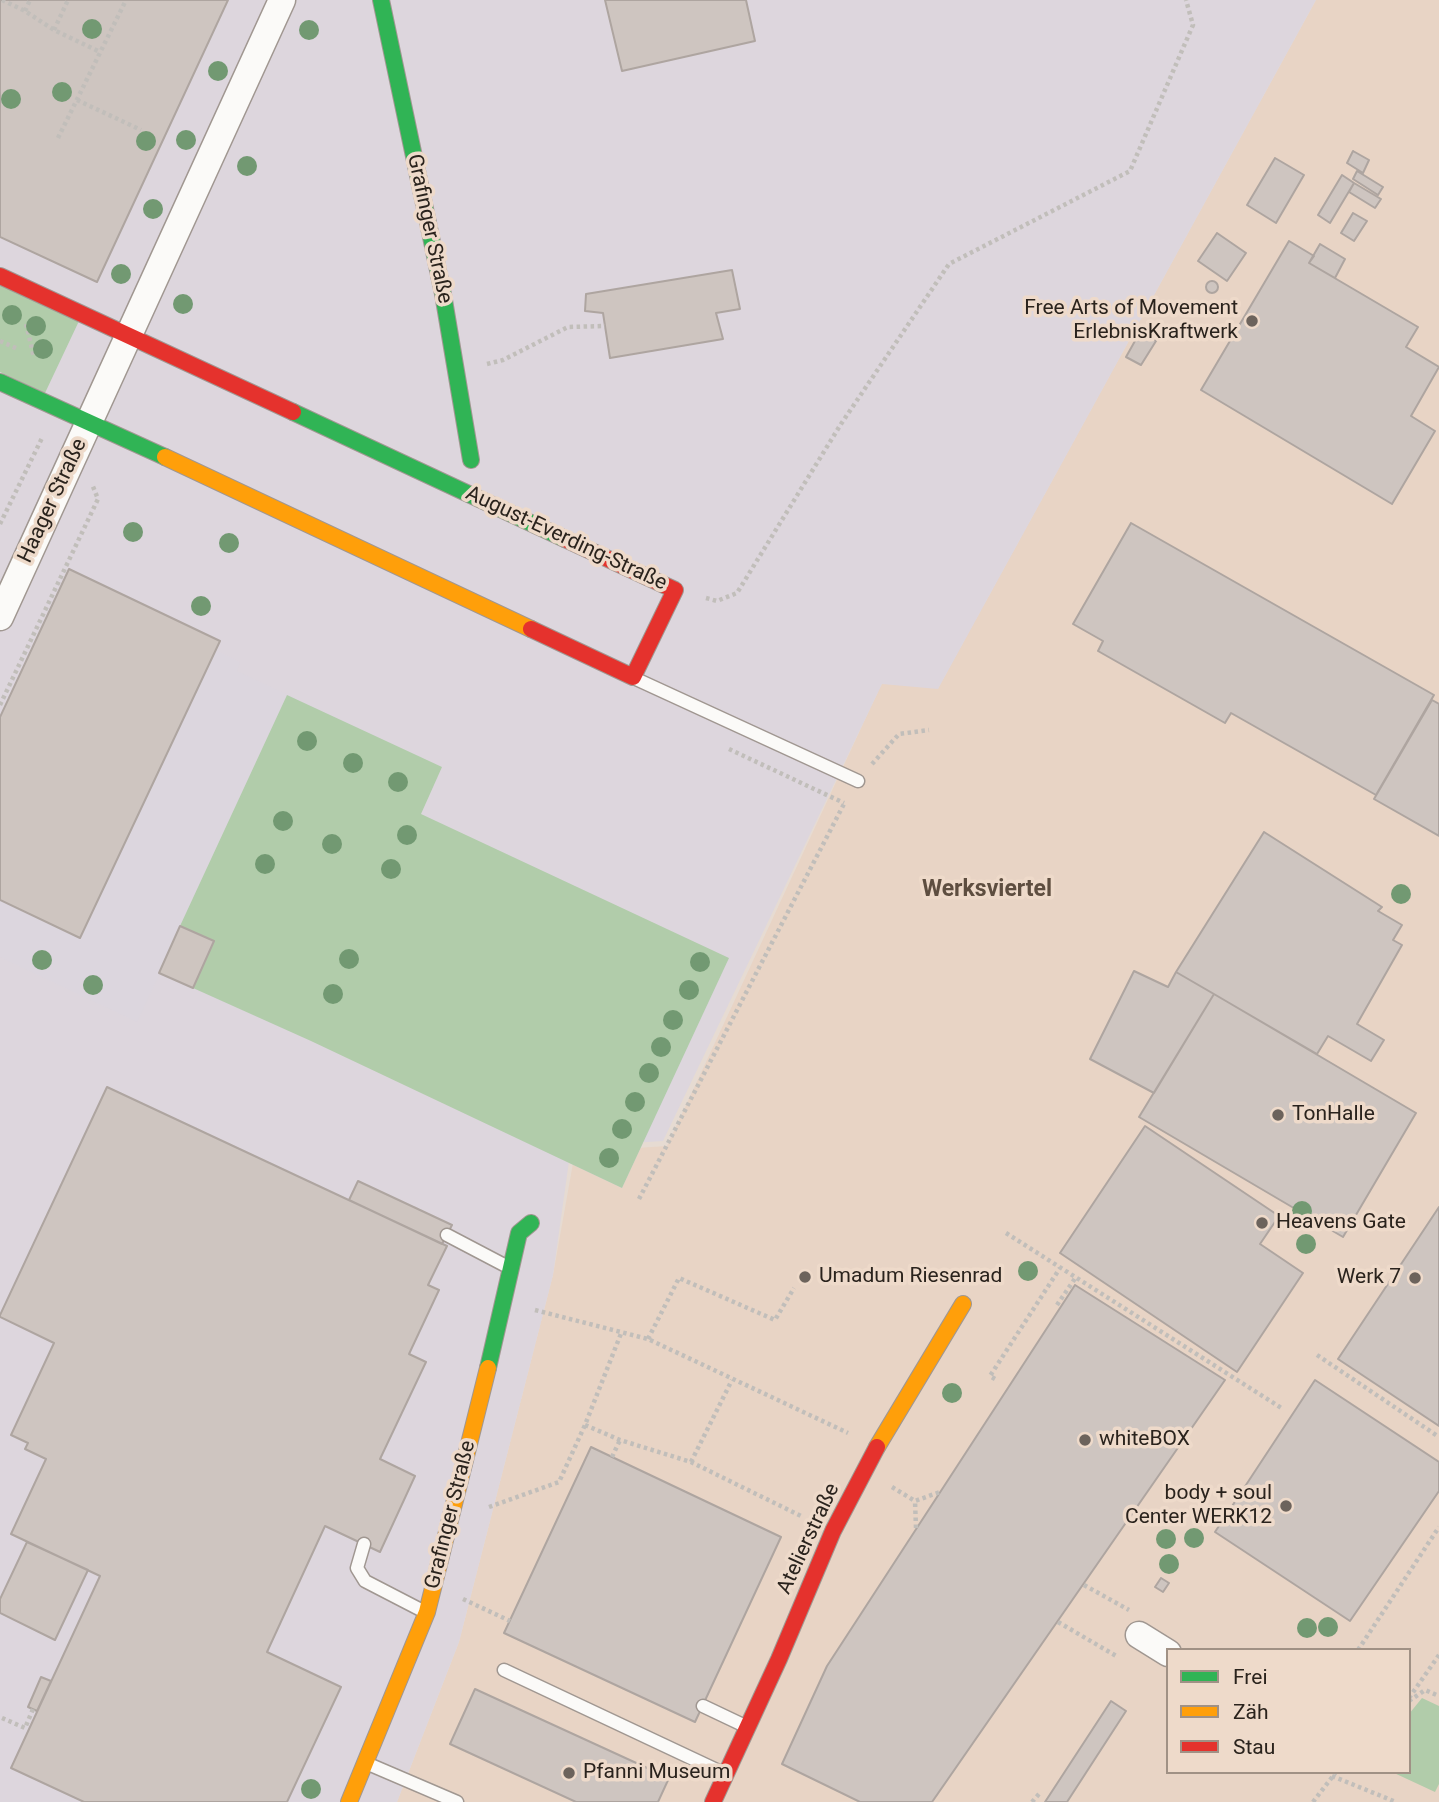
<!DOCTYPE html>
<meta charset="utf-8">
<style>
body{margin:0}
#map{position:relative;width:1439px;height:1802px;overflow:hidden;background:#e6dbd2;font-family:Roboto,sans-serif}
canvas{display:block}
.legend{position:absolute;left:1166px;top:1648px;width:245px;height:126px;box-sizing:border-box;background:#eedaca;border:2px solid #a09185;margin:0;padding:9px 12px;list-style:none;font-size:21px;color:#2a231d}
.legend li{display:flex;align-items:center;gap:14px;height:35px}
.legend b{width:35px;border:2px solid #a09185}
</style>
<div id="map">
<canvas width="1439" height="1802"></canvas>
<ul class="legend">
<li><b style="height:9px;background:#30b455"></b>Frei</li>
<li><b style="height:9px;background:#ff9f0a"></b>Zäh</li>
<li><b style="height:9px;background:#e5322d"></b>Stau</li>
</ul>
</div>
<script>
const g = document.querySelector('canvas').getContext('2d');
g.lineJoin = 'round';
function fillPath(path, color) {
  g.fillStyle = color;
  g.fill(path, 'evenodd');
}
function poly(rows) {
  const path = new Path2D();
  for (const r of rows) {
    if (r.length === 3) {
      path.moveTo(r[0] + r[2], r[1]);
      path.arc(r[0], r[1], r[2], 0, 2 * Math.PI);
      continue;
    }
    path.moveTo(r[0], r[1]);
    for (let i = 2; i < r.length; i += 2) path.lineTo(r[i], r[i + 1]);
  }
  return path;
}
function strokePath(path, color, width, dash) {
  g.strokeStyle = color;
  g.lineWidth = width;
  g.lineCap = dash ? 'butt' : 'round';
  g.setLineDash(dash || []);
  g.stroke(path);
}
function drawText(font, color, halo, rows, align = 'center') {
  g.font = font + ' Roboto,sans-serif';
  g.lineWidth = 7;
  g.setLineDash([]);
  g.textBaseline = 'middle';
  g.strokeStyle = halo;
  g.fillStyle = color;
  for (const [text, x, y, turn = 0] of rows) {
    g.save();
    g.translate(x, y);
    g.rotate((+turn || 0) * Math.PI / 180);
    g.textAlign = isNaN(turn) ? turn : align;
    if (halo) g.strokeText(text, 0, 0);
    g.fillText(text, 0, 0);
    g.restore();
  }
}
fillPath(poly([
 [1316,0,1439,0,1439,1802,397,1802,459,1642,553,1275,575,1152,667,1146,882,683,938,688],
 [1168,1650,1409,1650,1409,1772,1168,1772]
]), '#e8d4c5');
fillPath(poly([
 [0,0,1316,0,938,689,882,684,663,1141,571,1147,553,1275,459,1642,397,1802,0,1802]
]), '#ddd6dd');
fillPath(poly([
 [69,569,220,641,216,650,240,662,237,671,442,767,421,814,729,958,622,1188,311,1041,160,973,137,1022,0,957,0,717]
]), '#dcd6de');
fillPath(poly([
 [0,284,79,321,45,393,0,372],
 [287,695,442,767,421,814,729,958,622,1188,311,1041,193,988,180,926],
 [1422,1698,1439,1706,1439,1784,1435,1792,1392,1772,1409,1772,1409,1714]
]), '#b1ccaa');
const building = poly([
 [0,0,228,0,97,282,0,237,0,0],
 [605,0,746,0,755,41,622,71,605,0],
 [1353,151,1369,160,1363,173,1347,163,1353,151],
 [1275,158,1304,175,1276,223,1247,205,1275,158],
 [1357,171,1383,187,1378,195,1353,179,1357,171],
 [1342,175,1354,183,1330,223,1318,215,1342,175],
 [1354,183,1381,199,1375,208,1349,192,1354,183],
 [1353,213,1367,221,1354,241,1341,233,1353,213],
 [1217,233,1246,253,1227,281,1198,261,1217,233],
 [1289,241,1314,256,1309,263,1418,327,1406,347,1439,367,1411,416,1435,431,1392,504,1201,390,1289,241],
 [1320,244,1345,259,1335,278,1309,263,1320,244],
 [732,270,740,309,716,313,723,339,610,358,603,313,585,311,586,294,732,270],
 [1212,287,6],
 [1140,332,1156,341,1141,365,1126,357,1140,332],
 [1131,523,1434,695,1376,795,1231,713,1225,723,1098,651,1103,641,1073,624,1131,523],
 [69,569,220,641,80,938,0,900,0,717,69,569],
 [1432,700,1439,704,1439,836,1374,799,1432,700],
 [1264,832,1382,907,1378,911,1402,925,1393,940,1402,945,1357,1024,1384,1040,1371,1061,1328,1036,1317,1054,1176,972,1264,832],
 [180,926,214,941,193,988,159,973,180,926],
 [1134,971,1168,987,1176,972,1214,994,1154,1093,1090,1059,1134,971],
 [1214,994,1416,1113,1343,1237,1139,1117,1214,994],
 [107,1087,447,1246,428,1285,439,1290,409,1354,426,1362,380,1459,415,1476,380,1552,325,1526,267,1652,341,1687,287,1802,84,1802,11,1768,100,1576,11,1534,46,1459,25,1449,28,1443,11,1435,54,1343,0,1317,0,1315,107,1087],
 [1145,1126,1279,1216,1260,1244,1303,1273,1237,1372,1060,1253,1145,1126],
 [358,1181,452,1225,442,1244,349,1200,358,1181],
 [1439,1207,1439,1426,1338,1359,1439,1207],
 [1075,1285,1225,1380,932,1802,860,1802,782,1764,827,1666,1075,1285],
 [1315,1380,1439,1462,1439,1491,1350,1621,1215,1532,1315,1380],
 [591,1447,781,1537,695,1722,504,1633,591,1447],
 [27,1542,88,1570,55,1640,0,1613,0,1599,27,1542],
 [1161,1578,1169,1583,1163,1592,1155,1587,1161,1578],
 [41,1677,51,1681,37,1711,28,1707,41,1677],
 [475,1689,669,1778,658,1802,576,1802,450,1744,475,1689],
 [1111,1701,1126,1711,1067,1802,1045,1802,1111,1701]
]);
fillPath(building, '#cec5c0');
strokePath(building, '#aea5a0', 2);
const lane = poly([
 [636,679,858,781],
 [447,1235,508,1267],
 [364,1544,357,1568,365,1581,423,1611],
 [504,1670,723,1773],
 [703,1706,743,1725],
 [366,1763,457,1802]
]);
const street = poly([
 [0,617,282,0],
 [1139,1635,1168,1653]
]);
const fast = poly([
 [381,0,443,294,471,460],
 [0,382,165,457],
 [293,412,565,539],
 [488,1368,519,1233,531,1223]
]);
const slow = poly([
 [165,457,531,629],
 [877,1447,963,1304],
 [349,1802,427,1612,488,1368]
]);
const jam = poly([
 [0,276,293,412],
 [531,629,633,677,675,590,565,539],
 [713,1802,779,1659,833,1531,877,1447]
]);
strokePath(lane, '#a09791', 15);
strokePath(street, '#a09791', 29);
strokePath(fast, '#a09791', 18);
strokePath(slow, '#a09791', 18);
strokePath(jam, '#a09791', 18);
strokePath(poly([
 [2,0,25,11,54,30,100,52],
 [25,11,30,0],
 [54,30,68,0],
 [77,100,141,130],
 [58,138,126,0],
 [26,324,34,357],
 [0,341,18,349],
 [487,364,503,360,568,327,605,326],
 [0,524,43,436],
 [706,598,717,601,737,593,841,424,949,264,1130,171,1193,25,1186,0],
 [0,705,98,499,92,484],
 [729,749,844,803],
 [872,764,899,734,929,730],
 [639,1199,845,802],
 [1006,1233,1283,1409],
 [1057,1305,1076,1277],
 [535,1310,648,1339,848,1433],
 [648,1339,679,1278,775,1320,794,1288],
 [1317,1355,1439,1437],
 [995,1379,990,1376,1060,1268],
 [585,1425,620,1440,691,1462,803,1517],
 [612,1457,620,1440],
 [691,1462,732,1380],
 [892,1487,915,1501],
 [489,1507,559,1482,585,1425,622,1331],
 [916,1528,915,1501,940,1492],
 [1084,1585,1129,1610],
 [463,1599,510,1621],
 [1058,1622,1118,1657],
 [1358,1650,1439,1527],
 [1409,1698,1439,1655],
 [1409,1701,1425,1690,1439,1696],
 [2,1718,25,1728,33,1709],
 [1332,1776,1396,1802],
 [1032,1802,1039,1794],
 [1313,1802,1336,1772]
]), '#c1beba', 4.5, [3.5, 3.5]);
strokePath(lane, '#fbfaf8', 12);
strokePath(street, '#fbfaf8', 26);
strokePath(fast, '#30b455', 16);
strokePath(slow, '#ff9f0a', 16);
strokePath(jam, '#e5322d', 16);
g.fillStyle = '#729972';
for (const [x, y] of [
 [92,29],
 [309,30],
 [218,71],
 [62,92],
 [11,99],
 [186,140],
 [146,141],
 [247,166],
 [153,209],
 [121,274],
 [183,304],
 [12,315],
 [36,326],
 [43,349],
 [133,532],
 [229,543],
 [201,606],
 [307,741],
 [353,763],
 [398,782],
 [283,821],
 [407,835],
 [332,844],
 [265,864],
 [391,869],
 [1401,894],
 [349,959],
 [42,960],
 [700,962],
 [93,985],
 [689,990],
 [333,994],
 [673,1020],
 [661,1047],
 [649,1073],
 [635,1102],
 [622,1129],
 [609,1158],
 [1302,1211],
 [1306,1244],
 [1028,1271],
 [952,1393],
 [1194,1538],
 [1166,1539],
 [1169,1564],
 [1328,1627],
 [1307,1628],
 [311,1789]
]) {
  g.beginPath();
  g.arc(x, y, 10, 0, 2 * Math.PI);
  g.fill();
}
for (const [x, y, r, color] of [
 [1252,321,7,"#6c635c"],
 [1278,1115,7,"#6c635c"],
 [1262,1223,7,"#6c635c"],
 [805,1277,7,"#6c635c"],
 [1415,1278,7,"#6c635c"],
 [1085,1440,7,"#6c635c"],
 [1286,1506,7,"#6c635c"],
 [569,1773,7,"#6c635c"]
]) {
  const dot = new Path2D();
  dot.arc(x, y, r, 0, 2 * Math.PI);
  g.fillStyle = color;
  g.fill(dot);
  strokePath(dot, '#eedaca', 2.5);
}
drawText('21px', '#2a231d', '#eedaca', [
 ["Grafinger Straße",429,229,78],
 ["Haager Straße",53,501,-65],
 ["August-Everding-Straße",566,539,25],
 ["Grafinger Straße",451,1515,-76],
 ["Atelierstraße",809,1539,-65]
]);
drawText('21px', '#2a231d', '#eedaca', [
 ["Free Arts of Movement",1238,309,"right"],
 ["ErlebnisKraftwerk",1238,333,"right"],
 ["TonHalle",1292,1115],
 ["Heavens Gate",1276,1223],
 ["Umadum Riesenrad",819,1277],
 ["Werk 7",1401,1278,"right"],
 ["whiteBOX",1099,1440],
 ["body + soul",1272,1494,"right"],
 ["Center WERK12",1272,1518,"right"],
 ["Pfanni Museum",583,1773]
], 'left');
drawText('bold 23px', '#5e4e40', '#eedaca', [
 ["Werksviertel",987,890]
]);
</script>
